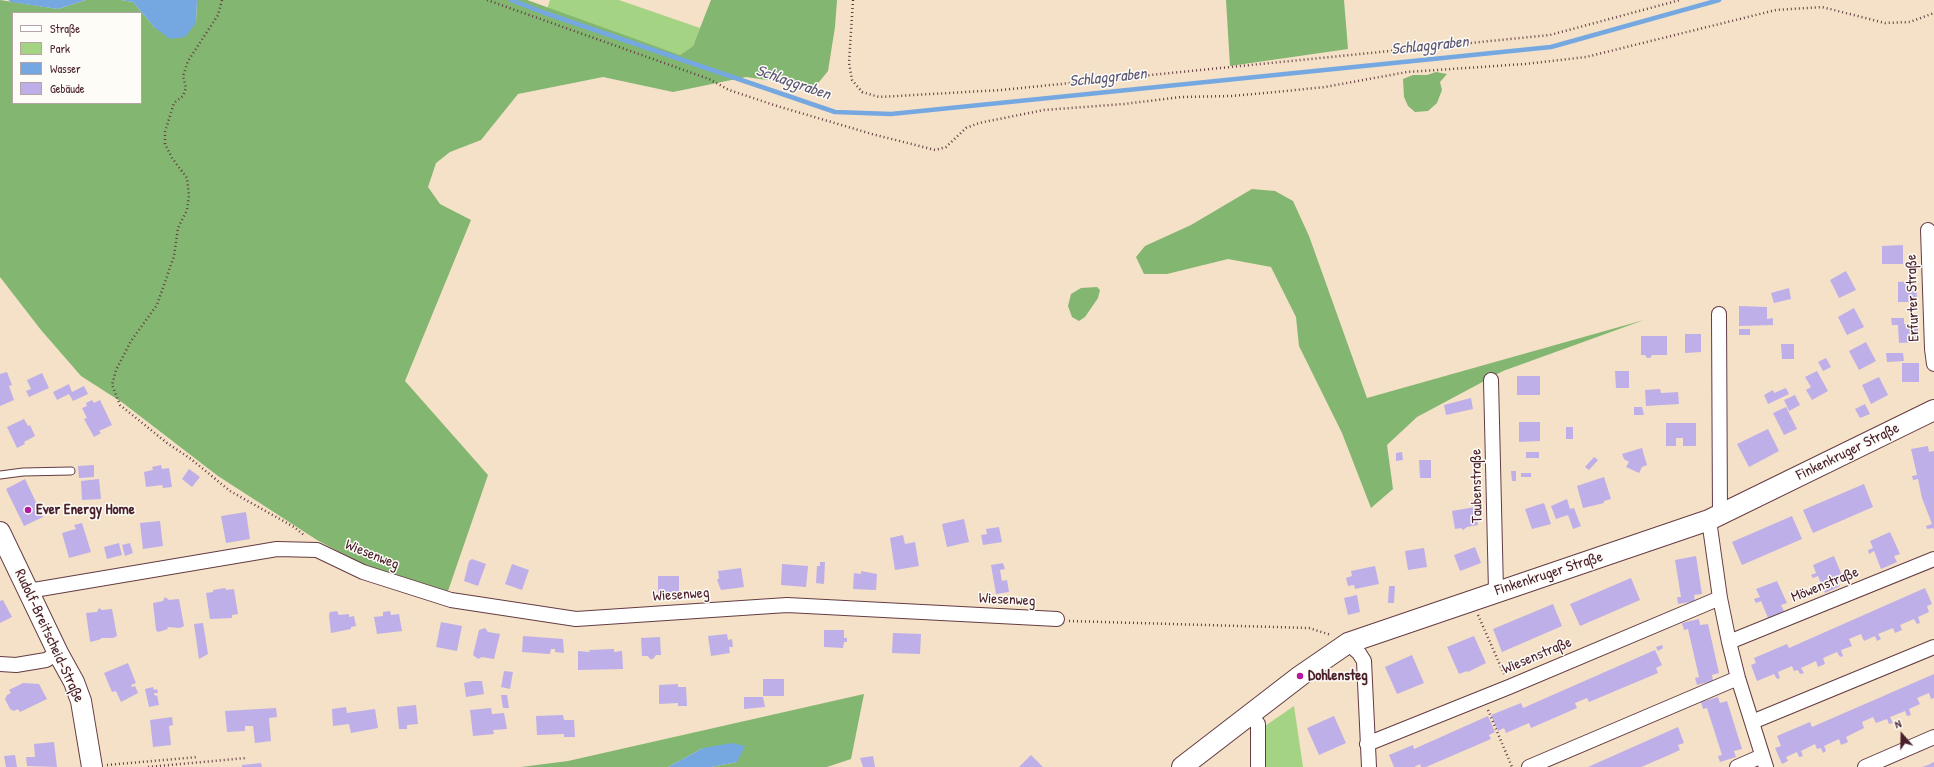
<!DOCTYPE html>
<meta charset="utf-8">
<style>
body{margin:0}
#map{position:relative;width:1934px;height:767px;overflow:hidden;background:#f4e1c7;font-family:"Patrick Hand",sans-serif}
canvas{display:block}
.legend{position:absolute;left:12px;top:12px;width:130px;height:92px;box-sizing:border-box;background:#fdfcf7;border:1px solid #b5a4a5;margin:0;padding:5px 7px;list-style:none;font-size:12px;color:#4a1f2b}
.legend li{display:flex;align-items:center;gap:8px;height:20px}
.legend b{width:20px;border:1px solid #b5a4a5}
.north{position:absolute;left:1882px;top:715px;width:40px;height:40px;-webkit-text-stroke:3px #fdfcf7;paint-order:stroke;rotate:340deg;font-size:11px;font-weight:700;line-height:16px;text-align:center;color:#4a1f2b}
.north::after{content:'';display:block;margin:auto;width:14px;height:18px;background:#4a1f2b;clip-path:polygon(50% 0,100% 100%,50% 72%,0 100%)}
</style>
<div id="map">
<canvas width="1934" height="767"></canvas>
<ul class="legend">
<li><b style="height:5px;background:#fff"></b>Straße</li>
<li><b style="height:11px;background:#a4d483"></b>Park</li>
<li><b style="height:11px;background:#75a8e1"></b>Wasser</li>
<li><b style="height:11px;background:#beafe8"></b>Gebäude</li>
</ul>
<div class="north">N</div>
</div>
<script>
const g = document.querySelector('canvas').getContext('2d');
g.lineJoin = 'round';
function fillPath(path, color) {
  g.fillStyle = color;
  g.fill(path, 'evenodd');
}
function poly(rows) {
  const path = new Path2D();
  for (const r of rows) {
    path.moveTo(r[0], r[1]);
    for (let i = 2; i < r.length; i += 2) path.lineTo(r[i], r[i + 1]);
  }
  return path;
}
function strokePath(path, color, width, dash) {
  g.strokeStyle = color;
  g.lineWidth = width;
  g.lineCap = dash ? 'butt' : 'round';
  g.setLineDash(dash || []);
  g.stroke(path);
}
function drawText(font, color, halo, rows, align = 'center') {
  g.font = font + ' "Patrick Hand",sans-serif';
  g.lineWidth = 3;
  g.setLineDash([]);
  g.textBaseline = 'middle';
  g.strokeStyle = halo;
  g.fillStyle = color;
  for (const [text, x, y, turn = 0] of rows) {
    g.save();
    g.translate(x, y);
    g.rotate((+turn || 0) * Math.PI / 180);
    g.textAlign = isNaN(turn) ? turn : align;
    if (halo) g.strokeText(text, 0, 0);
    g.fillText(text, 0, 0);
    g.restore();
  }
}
fillPath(poly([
 [550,0,619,0,700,28,693,46,680,55,547,9],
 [1294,706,1303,767,1265,767,1265,726]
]), '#a4d483');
fillPath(poly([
 [0,0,58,9,86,0,121,0,133,2,155,28,196,23,197,0,527,0,680,55,693,46,711,0,837,0,835,27,828,71,815,87,746,77,673,92,603,77,518,94,481,140,450,152,436,163,428,187,440,204,471,220,405,381,488,475,448,591,362,564,317,540,218,476,123,403,81,376,41,330,0,277],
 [13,13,141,13,141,103,13,103],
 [1226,0,1344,0,1348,49,1230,66],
 [1436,72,1447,74,1440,82,1442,90,1437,103,1428,111,1415,112,1408,106,1404,97,1403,79,1413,75,1427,75],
 [1252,189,1275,191,1293,201,1309,236,1367,398,1644,320,1503,371,1417,417,1387,445,1393,489,1371,508,1342,433,1299,346,1296,317,1271,267,1228,259,1167,274,1144,274,1136,257,1145,246,1191,225],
 [1097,287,1100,290,1098,298,1085,317,1079,321,1072,317,1068,306,1071,294,1081,288],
 [864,694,851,759,827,767,711,767,737,762,703,748,668,767,521,767,568,761]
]), '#83b671');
fillPath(poly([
 [8,0,86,0,58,9,11,2],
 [121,0,197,0,196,23,185,37,170,39,155,28,133,2],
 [732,743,745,746,737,762,711,767,668,767,703,748]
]), '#75a8e1');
strokePath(poly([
 [511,0,545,13,835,112,891,114,1551,47,1719,0]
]), '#75a8e1', 4.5);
fillPath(poly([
 [1903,245,1903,264,1882,264,1882,246],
 [1846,271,1856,290,1839,298,1830,280],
 [1916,281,1917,302,1898,302,1898,282],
 [1789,288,1791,299,1774,303,1771,293],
 [1739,306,1767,307,1767,319,1773,318,1773,325,1739,326],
 [1854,308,1864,327,1847,335,1838,317],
 [1891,318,1904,318,1904,324,1918,324,1918,342,1899,343,1898,325,1892,325],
 [1739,329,1750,329,1750,335,1739,335],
 [1685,334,1701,334,1701,352,1685,353],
 [1641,336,1667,336,1667,355,1652,355,1650,358,1647,358,1645,355,1641,355],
 [1866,342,1876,361,1859,370,1849,351],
 [1781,344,1794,344,1794,359,1782,359],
 [1886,353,1903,353,1904,361,1887,362],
 [1826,358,1831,367,1823,371,1818,362],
 [1902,363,1919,363,1919,382,1902,382],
 [1615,371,1629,371,1629,388,1616,388],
 [1817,371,1828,391,1812,400,1806,390,1811,387,1805,377],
 [7,372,12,385,9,386,14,400,0,406,0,374],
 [42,373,49,388,29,397,26,391,31,389,27,380],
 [1517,376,1540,376,1540,395,1517,395],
 [1879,377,1888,395,1871,404,1862,385],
 [69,384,72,392,84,386,88,394,73,401,69,394,57,400,53,392],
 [1786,388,1789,394,1768,404,1764,395,1773,390,1774,393],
 [1660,389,1661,393,1678,392,1679,404,1646,406,1645,390],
 [1795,395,1800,405,1789,411,1784,400],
 [1471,398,1473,409,1446,415,1444,405],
 [92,400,94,403,100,400,112,425,99,431,101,433,94,437,84,419,87,418,82,408,87,406,86,403],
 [1865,404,1870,414,1860,418,1855,409],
 [1634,407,1642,407,1644,415,1634,415],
 [1786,407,1797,429,1784,435,1773,413],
 [24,419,28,426,30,425,35,436,24,442,25,444,17,448,7,427],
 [1519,422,1540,422,1540,441,1519,442],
 [1666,423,1696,423,1696,446,1683,446,1683,438,1676,438,1676,446,1666,446],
 [1566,427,1573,427,1573,439,1566,439],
 [1768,429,1779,451,1749,467,1737,444],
 [1928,446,1929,452,1934,451,1934,530,1933,528,1927,529,1926,526,1932,524,1922,498,1918,479,1913,480,1912,476,1917,475,1911,449],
 [1642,448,1647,465,1642,467,1639,473,1626,467,1629,462,1624,459,1622,454],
 [1402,452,1403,460,1396,461,1396,453],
 [1526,452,1539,452,1539,458,1526,458],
 [1594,457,1598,460,1589,470,1585,467],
 [1419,460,1431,460,1431,478,1420,478],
 [94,465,94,477,79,478,78,466],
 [161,465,162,469,169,468,172,487,163,488,162,485,146,487,144,472,153,470,152,467],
 [189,469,200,477,192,487,182,479],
 [1511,471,1516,471,1516,481,1512,481],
 [1521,473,1531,473,1531,477,1521,477],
 [1604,477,1611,499,1604,501,1604,503,1583,508,1577,486],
 [25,479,43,517,24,526,6,489],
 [99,479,101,499,82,500,81,481],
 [1864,484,1873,507,1813,533,1803,510],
 [1567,499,1570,509,1574,508,1581,526,1573,529,1568,515,1556,519,1551,506],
 [1544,503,1551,524,1532,529,1525,509],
 [1475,507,1478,525,1467,527,1463,530,1461,528,1455,529,1452,511],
 [246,512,250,539,226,543,221,516],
 [1792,516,1802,539,1742,565,1732,542],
 [964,519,969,542,947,547,942,524],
 [160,521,163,546,143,549,140,523],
 [82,523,91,552,69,558,62,533,76,529,74,525],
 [999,527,1002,542,983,545,981,535,987,534,986,529],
 [1890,532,1900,554,1894,556,1897,562,1881,569,1874,551,1869,554,1868,550,1873,548,1870,541],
 [903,535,905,544,915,542,919,566,895,570,890,538],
 [119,543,122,555,107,559,104,547],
 [130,543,133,553,125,556,122,545],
 [1475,547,1481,563,1460,571,1454,555],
 [1424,548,1427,567,1408,570,1405,551],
 [1696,556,1702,594,1694,595,1695,601,1678,604,1677,597,1681,597,1675,560],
 [1834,556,1843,578,1838,581,1840,586,1825,593,1818,576,1813,578,1811,575,1816,573,1813,565],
 [472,559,486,564,478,586,464,581,469,561],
 [820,562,825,562,824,584,816,583,817,566,820,566],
 [1003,563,1005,569,1000,570,1002,581,1007,580,1009,592,996,594,991,565],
 [512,564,529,570,522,590,505,584],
 [782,564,808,566,806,587,781,585],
 [1375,566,1379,584,1355,589,1354,585,1348,586,1346,578,1352,576,1351,571],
 [741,568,744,587,721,590,717,580,719,578,718,571],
 [861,571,877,574,876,590,853,589,854,573,861,574],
 [658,576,679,576,679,593,658,593],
 [1631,578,1640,600,1580,626,1570,604],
 [1777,581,1787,603,1781,605,1784,611,1768,618,1761,601,1756,603,1754,599,1760,597,1756,589],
 [1389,586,1395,586,1394,603,1388,603],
 [225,588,226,590,234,589,238,614,232,615,232,618,210,619,206,593,213,592,213,590],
 [1925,588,1932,604,1927,606,1929,612,1918,617,1920,623,1917,624,1914,619,1900,625,1902,630,1895,633,1893,628,1878,634,1881,639,1877,641,1875,636,1864,641,1861,634,1849,639,1852,646,1841,650,1843,656,1840,657,1837,652,1823,658,1825,664,1818,667,1816,661,1801,668,1804,673,1800,674,1798,670,1794,671,1792,666,1778,672,1780,678,1777,679,1774,674,1757,681,1751,665,1756,663,1754,658,1787,644,1789,648],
 [1357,595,1360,612,1348,615,1344,598],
 [165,597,169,600,179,599,184,626,180,628,167,627,168,629,158,632,156,630,153,603,163,601],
 [3,600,12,617,0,623,0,601],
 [1553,604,1562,626,1502,652,1493,629],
 [99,608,102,610,112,609,117,636,113,638,101,638,101,639,91,642,90,641,86,613,97,612],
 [337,611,339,615,349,614,349,617,354,616,356,626,351,627,351,629,331,633,329,615,330,612],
 [390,611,391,615,399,614,402,631,377,634,374,617,383,616,383,612],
 [1699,619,1700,625,1708,624,1719,673,1712,675,1713,681,1697,685,1695,678,1699,677,1688,629,1684,630,1682,623],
 [441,622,462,626,457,651,436,647],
 [203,623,208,654,199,659,194,624],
 [485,628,488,632,500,634,494,659,482,657,478,659,473,655,479,630],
 [824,630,844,630,844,638,847,638,847,642,844,642,843,648,824,647],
 [893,633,921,634,920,654,892,653],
 [727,634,728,640,732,639,733,647,729,647,730,653,711,656,708,636],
 [523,636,563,639,564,653,555,652,555,649,551,649,550,654,522,652],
 [1474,636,1486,663,1468,672,1467,671,1459,674,1447,647],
 [660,637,661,655,656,655,653,659,650,659,648,656,642,656,641,638],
 [1662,645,1663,648,1658,651,1656,647],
 [614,649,614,652,622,651,623,669,578,670,578,651,590,652,589,650],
 [1655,650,1662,665,1656,668,1658,673,1589,702,1587,698,1575,703,1577,708,1531,728,1529,723,1506,733,1504,728,1498,731,1491,715,1521,703,1523,708],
 [1412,655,1424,683,1397,694,1385,667],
 [128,663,136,683,131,685,132,687,135,686,138,693,121,702,116,691,112,692,104,673],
 [504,671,513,672,510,689,501,687],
 [1934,674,1934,698,1931,699,1929,693,1917,698,1920,704,1909,709,1911,715,1907,716,1905,711,1890,717,1893,723,1889,724,1887,719,1876,723,1873,717,1862,722,1864,728,1846,737,1848,742,1841,745,1839,739,1824,746,1826,751,1823,753,1821,748,1817,749,1815,744,1801,751,1803,756,1799,757,1797,752,1786,757,1788,761,1782,764,1775,748,1781,746,1777,736,1810,722,1812,727],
 [763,679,784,679,784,696,763,696],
 [473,681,482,681,484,694,466,697,464,683],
 [23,683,39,684,47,699,20,712,18,709,14,711,10,709,5,699,7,695,11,693,9,690],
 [678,684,678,687,686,687,687,706,678,706,678,703,659,704,659,685],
 [153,687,154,690,157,689,158,693,154,693,155,696,157,695,159,705,149,707,145,689],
 [501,695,507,695,509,708,503,708],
 [744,697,763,697,765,707,744,709],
 [1718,697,1720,703,1727,701,1742,749,1734,751,1736,757,1720,762,1718,756,1722,755,1707,708,1703,709,1701,702],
 [416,705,418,724,407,725,407,729,399,729,397,707],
 [346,707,347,713,375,709,378,728,351,733,349,724,333,726,332,709],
 [276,708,277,717,269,718,271,741,255,743,253,726,245,726,245,731,227,732,225,711],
 [491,708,492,714,504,713,507,729,493,730,494,734,473,736,470,710],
 [563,715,564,720,574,720,575,737,564,737,564,734,537,735,536,716],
 [1334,716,1346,743,1319,755,1307,728],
 [1488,716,1495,732,1489,735,1491,739,1426,767,1421,767,1420,764,1414,767,1394,767,1389,755,1413,745,1414,749],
 [172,717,173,725,169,726,171,745,153,747,150,720],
 [1678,727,1684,743,1678,745,1680,750,1669,755,1641,767,1588,767],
 [54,742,57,767,27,766,26,757,35,757,34,744],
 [15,755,17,767,6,767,4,756],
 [1031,755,1043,767,1019,767],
 [873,756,875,767,863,767,860,758],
 [1934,762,1934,767,1922,767,1928,765],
 [261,763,262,767,242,767,242,765]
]), '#beafe8');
const lane = poly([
 [0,475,23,472,71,471]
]);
const street = poly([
 [1928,230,1932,349,1934,364],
 [1719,314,1720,515],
 [1491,380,1496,591],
 [1709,520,1720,598,1729,642,1738,678,1766,767],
 [28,591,277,549,317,550,363,572,451,600,576,619,787,605,1057,619],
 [1729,642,1934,559],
 [1348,643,1359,653,1364,661,1369,767],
 [0,664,16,665,46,660,58,653],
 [1249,715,1258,724,1258,767],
 [1752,722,1934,647],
 [1367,744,1509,687,1720,598],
 [1529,767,1738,678],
 [1737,767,1762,756],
 [1865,767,1934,737]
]);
const secondary = poly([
 [0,532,58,653,74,682,81,701,92,767],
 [1182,767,1300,676,1348,643,1709,520,1934,410]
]);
strokePath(lane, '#643c42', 9);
strokePath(street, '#643c42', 16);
strokePath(secondary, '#643c42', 22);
strokePath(poly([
 [222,0,218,15,188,61,183,76,186,88,183,96,174,103,165,132,165,144,172,158,187,178,189,195,187,210,178,228,174,256,157,305,131,341,116,370,112,385,120,405,167,443,191,459,230,491,294,527,304,535],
 [487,0,709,79,729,90,777,106,872,134,935,150,946,147,966,128,979,123,1044,110,1124,104,1181,97,1231,96,1276,92,1325,87,1407,72,1525,64,1586,57,1776,10,1822,7,1885,23,1910,22,1934,13],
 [853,0,849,63,852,80,862,92,879,97,1001,90,1550,35,1680,0],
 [1478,615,1504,674],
 [1069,621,1309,628,1331,635],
 [1488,710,1512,767],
 [107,765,198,757],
 [148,767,246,758]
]), '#643c42', 2.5, [1, 3]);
strokePath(lane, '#fff', 7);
strokePath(street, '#fff', 14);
strokePath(secondary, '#fff', 20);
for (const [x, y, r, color] of [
 [28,510,4,"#b5179e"],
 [1300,676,4,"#b5179e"]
]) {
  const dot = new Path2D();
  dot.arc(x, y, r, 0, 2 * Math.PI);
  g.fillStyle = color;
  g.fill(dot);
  strokePath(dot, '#fdfcf7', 1.5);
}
drawText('15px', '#4a1f2b', '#fdfcf7', [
 ["Erfurter Straße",1913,298,-92],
 ["Finkenkruger Straße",1848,452,-26],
 ["Taubenstraße",1477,486,-91],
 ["Wiesenweg",372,555,22],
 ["Finkenkruger Straße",1549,574,-18],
 ["Möwenstraße",1825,585,-22],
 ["Wiesenweg",681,595,-4],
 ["Wiesenweg",1007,600,3],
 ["Rudolf-Breitscheid-Straße",49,636,65],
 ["Wiesenstraße",1537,656,-23]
]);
drawText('bold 15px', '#4a1f2b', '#fdfcf7', [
 ["Ever Energy Home",36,510],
 ["Dohlensteg",1308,676]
], 'left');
drawText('italic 16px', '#5b5674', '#fdfcf7', [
 ["Schlaggraben",1430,46,-6],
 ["Schlaggraben",1108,78,-6],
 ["Schlaggraben",793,83,19]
]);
</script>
